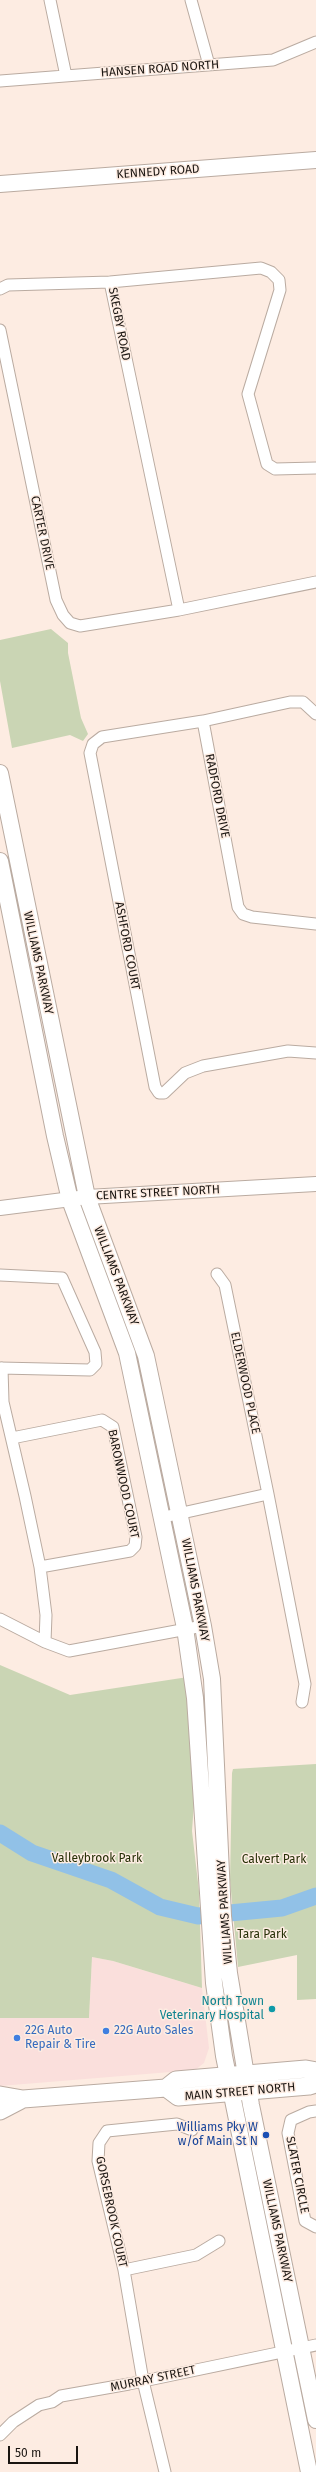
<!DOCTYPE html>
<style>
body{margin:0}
#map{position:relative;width:316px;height:2472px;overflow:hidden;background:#fdece2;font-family:"Fira Sans",sans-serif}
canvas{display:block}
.scale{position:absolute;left:8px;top:2446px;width:70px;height:18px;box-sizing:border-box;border:2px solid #1a1511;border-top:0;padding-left:5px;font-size:12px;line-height:14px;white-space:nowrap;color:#1a1511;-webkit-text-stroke:3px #fdece2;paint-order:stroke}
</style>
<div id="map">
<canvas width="316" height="2472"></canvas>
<div class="scale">50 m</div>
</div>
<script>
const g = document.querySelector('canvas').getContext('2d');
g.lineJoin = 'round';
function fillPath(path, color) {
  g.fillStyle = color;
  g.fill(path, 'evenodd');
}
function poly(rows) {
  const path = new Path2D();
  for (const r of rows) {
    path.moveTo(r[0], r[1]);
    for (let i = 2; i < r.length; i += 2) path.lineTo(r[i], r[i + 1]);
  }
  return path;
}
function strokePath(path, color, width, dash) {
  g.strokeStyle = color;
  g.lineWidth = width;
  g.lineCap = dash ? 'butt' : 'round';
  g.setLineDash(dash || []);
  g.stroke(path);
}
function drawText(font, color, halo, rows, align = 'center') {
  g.font = font + ' "Fira Sans",sans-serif';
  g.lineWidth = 3;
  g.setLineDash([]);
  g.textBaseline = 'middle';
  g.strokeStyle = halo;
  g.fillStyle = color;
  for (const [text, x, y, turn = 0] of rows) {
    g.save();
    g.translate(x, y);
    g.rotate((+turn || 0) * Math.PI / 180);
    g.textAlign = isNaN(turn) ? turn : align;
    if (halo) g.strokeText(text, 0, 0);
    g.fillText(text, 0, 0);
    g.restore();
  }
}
fillPath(poly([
 [92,1957,113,1961,202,1988,209,2048,204,2063,195,2070,0,2086,0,2018,89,2018]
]), '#fadfdc');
fillPath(poly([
 [51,629,68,643,68,653,81,718,88,734,83,741,70,735,12,748,0,681,0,640],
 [0,1665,70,1695,188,1677,194,1803,192,1831,199,1891,202,1988,113,1961,92,1957,89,2018,0,2018],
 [316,1764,316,1999,297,2000,297,1955,238,1967,230,1880,232,1773,233,1769]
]), '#cad5b4');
strokePath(poly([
 [0,1833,32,1853,111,1880,160,1907,198,1916,282,1908,316,1896]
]), '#91c1e7', 17);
const minor = poly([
 [50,0,66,76],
 [191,0,209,65],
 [0,81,273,60,316,42],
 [110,282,179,610],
 [0,289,8,285,110,282,261,268,271,272,279,280,280,290,248,394,267,464,275,469,316,468],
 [0,330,56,600,63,615,70,623,80,626,179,610,316,582],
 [316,714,303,702,290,702,203,721,102,737,93,744,90,753,155,1087,159,1093,164,1093,185,1073,203,1066,288,1051,316,1053],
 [203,721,238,907,243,914,252,917,316,924],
 [217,1274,225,1285,268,1494,305,1684,302,1702],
 [0,1275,62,1278,95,1352,96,1364,90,1370,0,1368],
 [2,1368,3,1402,25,1496,40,1567,46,1615,45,1642],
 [12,1438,102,1420,113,1427,114,1432,136,1537,135,1546,130,1551,40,1567],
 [164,1517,268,1494],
 [0,1619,45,1642,69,1651,203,1626],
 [316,2111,309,2112,291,2120,288,2133,305,2221,316,2227],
 [124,2270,196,2255,219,2241],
 [0,2435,13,2422,39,2405,52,2402,61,2396,129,2384,316,2345],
 [165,2472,143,2381,124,2270,98,2161,99,2143,107,2131,177,2124,192,2130]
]);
const tertiary = poly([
 [0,1208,87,1197,316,1184]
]);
const secondary = poly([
 [0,184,316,160],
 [0,773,87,1197,146,1356,203,1626,212,1679,223,1916,229,1973,251,2105,316,2420],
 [0,861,55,1136,70,1200,127,1353,185,1628,195,1698,214,1983,224,2056,309,2472]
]);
const primary = poly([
 [166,2088,178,2097,309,2086,316,2084],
 [0,2095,23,2099,166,2088,176,2080,306,2069,316,2071],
 [0,2111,23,2099]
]);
strokePath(minor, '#baaba1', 13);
strokePath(tertiary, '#baaba1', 16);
strokePath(secondary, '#baaba1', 18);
strokePath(primary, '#baaba1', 19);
strokePath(minor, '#fff', 11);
strokePath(tertiary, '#fff', 14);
strokePath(secondary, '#fff', 16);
strokePath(primary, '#fff', 17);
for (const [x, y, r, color] of [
 [272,2009,4,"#0f9aa8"],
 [106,2031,4,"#3f7fe0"],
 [17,2038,4,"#3f7fe0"],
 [266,2135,4,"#1a4fb4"]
]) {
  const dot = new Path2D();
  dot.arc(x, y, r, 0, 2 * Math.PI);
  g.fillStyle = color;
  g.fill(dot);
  strokePath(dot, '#fdece2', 1.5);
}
drawText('12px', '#1a1511', '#fdece2', [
 ["HANSEN ROAD NORTH",160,69,-4],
 ["KENNEDY ROAD",158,172,-4],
 ["SKEGBY ROAD",119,324,79],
 ["CARTER DRIVE",42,533,78],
 ["RADFORD DRIVE",217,796,79],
 ["ASHFORD COURT",127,946,79],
 ["WILLIAMS PARKWAY",38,963,78],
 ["CENTRE STREET NORTH",158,1193,-3],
 ["WILLIAMS PARKWAY",116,1276,69],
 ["ELDERWOOD PLACE",245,1383,78],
 ["BARONWOOD COURT",123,1484,78],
 ["WILLIAMS PARKWAY",195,1590,79],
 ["WILLIAMS PARKWAY",225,1912,-94],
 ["MAIN STREET NORTH",240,2092,-5],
 ["SLATER CIRCLE",297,2175,79],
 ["GORSEBROOK COURT",111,2212,78],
 ["WILLIAMS PARKWAY",277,2231,78],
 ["MURRAY STREET",153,2379,-12]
]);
drawText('12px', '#273007', '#fdece2', [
 ["Valleybrook Park",97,1859],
 ["Calvert Park",274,1860],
 ["Tara Park",262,1935]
]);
drawText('12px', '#0d838f', '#fdece2', [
 ["North Town",264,2002],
 ["Veterinary Hospital",264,2016]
], 'right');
drawText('12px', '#366cbe', '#fdece2', [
 ["22G Auto",25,2031],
 ["Repair & Tire",25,2045],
 ["22G Auto Sales",114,2031]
], 'left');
drawText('12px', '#164399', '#fdece2', [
 ["Williams Pky W",258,2128],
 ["w/of Main St N",258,2142]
], 'right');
</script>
